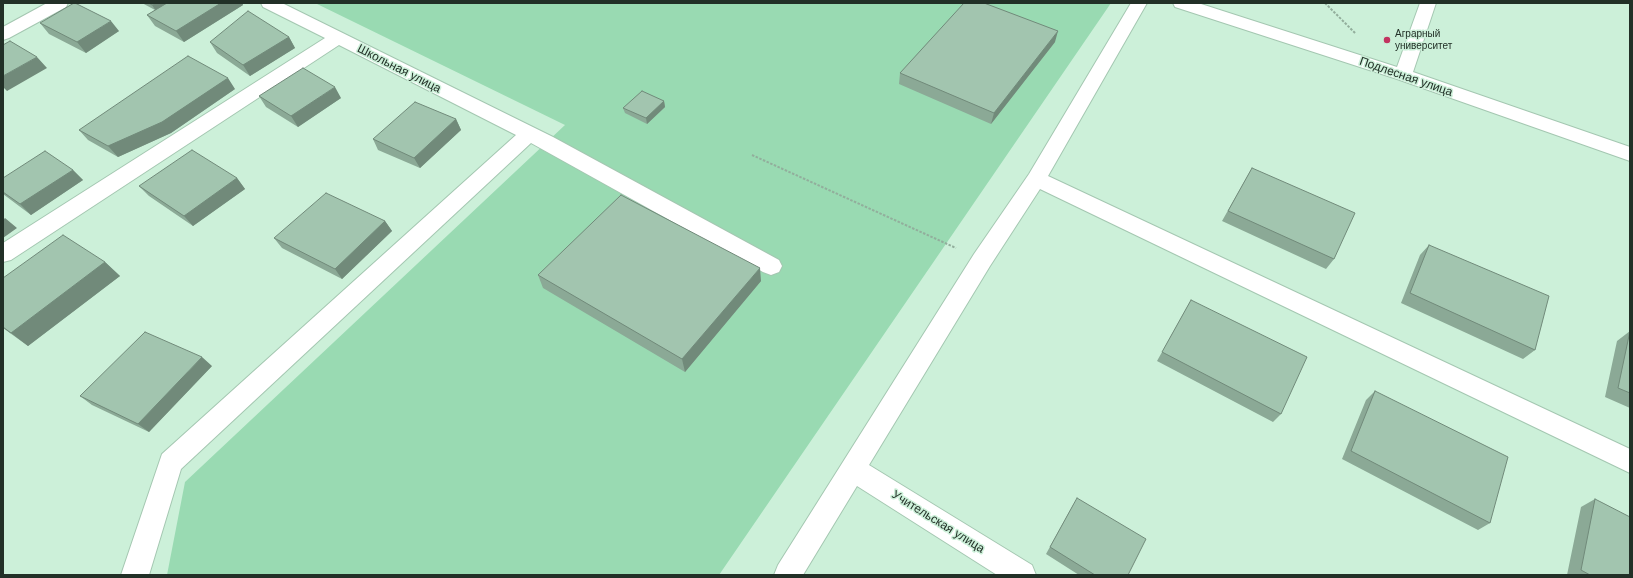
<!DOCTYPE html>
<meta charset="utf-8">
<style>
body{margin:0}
#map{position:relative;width:1633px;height:578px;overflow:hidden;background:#ccf0d9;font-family:Arial,sans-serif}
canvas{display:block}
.frame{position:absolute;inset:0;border:4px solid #223027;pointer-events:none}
</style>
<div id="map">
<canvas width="1633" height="578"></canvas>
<div class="frame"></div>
</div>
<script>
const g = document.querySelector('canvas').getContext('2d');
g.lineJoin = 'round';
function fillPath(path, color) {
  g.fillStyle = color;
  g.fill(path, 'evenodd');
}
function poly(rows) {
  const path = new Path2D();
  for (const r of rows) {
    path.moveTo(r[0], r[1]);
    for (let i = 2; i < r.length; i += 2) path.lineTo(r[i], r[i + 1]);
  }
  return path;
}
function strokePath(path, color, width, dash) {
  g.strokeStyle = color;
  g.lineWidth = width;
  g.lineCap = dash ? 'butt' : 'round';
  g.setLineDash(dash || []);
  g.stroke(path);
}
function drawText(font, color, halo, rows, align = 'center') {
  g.font = font + ' Arial,sans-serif';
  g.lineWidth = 3;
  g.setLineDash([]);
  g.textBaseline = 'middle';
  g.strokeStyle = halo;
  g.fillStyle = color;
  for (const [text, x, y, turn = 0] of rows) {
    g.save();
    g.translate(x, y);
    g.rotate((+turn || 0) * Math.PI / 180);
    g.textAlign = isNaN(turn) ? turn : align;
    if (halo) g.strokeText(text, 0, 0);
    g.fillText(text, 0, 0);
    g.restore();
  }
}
fillPath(poly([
 [315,3,1111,3,719,575,167,575,185,482,565,125]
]), '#99dab2');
const minor = poly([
 [47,3,68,3,66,7,9,38,3,40,3,27,47,3],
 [261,3,282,3,553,137,779,260,782,266,779,272,771,275,763,272,531,143,181,469,149,575,121,575,162,454,516,135,339,45,11,260,3,262,3,243,325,38,263,7,261,3],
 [1131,3,1147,3,1048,176,1630,449,1630,473,1040,189,990,266,869,465,1032,565,1036,575,997,575,857,486,803,575,774,575,778,565,974,254,1029,174,1131,3],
 [1173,3,1198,3,1397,67,1420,3,1436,3,1413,72,1630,147,1630,161,1397,79,1175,7,1173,3]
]);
strokePath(minor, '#a4c7b1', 2);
strokePath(poly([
 [1325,3,1356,34],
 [752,155,956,248]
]), '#92ae9c', 2, [2.5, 1.5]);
fillPath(minor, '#fff');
fillPath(poly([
 [142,3,242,3,243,5,184,42,155,26,147,15,155,10],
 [40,23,119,31,86,53,49,34],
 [289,37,295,48,250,76,217,53,210,42],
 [1055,42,991,124,899,84,900,73],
 [235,89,171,133,118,157,88,140,79,130],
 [259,96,341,98,298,127,266,107],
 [664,101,665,107,647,124,625,113,623,108],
 [456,119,461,130,420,168,378,150,373,139],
 [1252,168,1334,259,1326,269,1222,221],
 [73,170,83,180,31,215,3,194,3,192],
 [237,178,245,189,193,226,149,196,139,186],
 [385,221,392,231,342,279,282,248,274,238],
 [1429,245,1535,350,1523,359,1401,303,1420,255],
 [105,262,120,276,28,346,3,328,3,278],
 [538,275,761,281,685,372,543,288],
 [1191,300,1281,414,1273,422,1157,361],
 [1630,331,1630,408,1605,397,1617,341],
 [212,366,149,432,92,405,80,396],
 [1375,391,1490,523,1478,530,1342,459,1366,400],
 [1595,499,1630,575,1567,575,1581,507],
 [1073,505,1128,575,1079,575,1046,554]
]), '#8ba996');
fillPath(poly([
 [156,3,170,3,156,11,152,5],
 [221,3,242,3,243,5,184,42,176,31],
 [111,21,119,31,86,53,77,42],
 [1058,31,1055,42,991,124,994,113],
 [289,37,295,48,250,76,243,65],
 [37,57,47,68,7,91,3,87,3,76],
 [228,78,235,89,171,133,118,157,108,146],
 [335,87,341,98,298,127,291,116],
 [664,101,665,107,647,124,646,118],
 [456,119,461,130,420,168,414,158],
 [73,170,83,180,31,215,20,204],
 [237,178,245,189,193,226,184,216],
 [5,218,17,228,3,238,3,220],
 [385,221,392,231,342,279,335,269],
 [105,262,120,276,28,346,11,333],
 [760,268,761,281,685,372,682,359],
 [202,357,212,366,149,432,138,424]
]), '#718a7a');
const building = poly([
 [74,3,75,3,111,21,77,42,40,23,74,3],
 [149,3,156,3,152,5,149,3],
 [167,3,221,3,176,31,147,15,167,3],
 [964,3,984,3,1058,31,994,113,900,73,964,3],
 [248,11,289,37,243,65,210,42,248,11],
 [10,41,37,57,3,76,3,45,10,41],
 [188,56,228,78,162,122,108,146,79,130,188,56],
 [303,68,335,87,291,116,259,96,303,68],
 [642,91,664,101,646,118,623,108,642,91],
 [415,102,456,119,414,158,373,139,415,102],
 [192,150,237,178,184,216,139,186,192,150],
 [45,151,73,170,20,204,3,192,3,178,45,151],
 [1252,168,1355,213,1334,259,1228,211,1252,168],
 [326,193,385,221,335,269,274,238,326,193],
 [621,195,760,268,682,359,538,275,621,195],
 [63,235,105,262,11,333,3,327,3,278,63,235],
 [1429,245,1549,296,1535,350,1410,293,1429,245],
 [1191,300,1307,357,1281,414,1162,352,1191,300],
 [1630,331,1630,393,1618,388,1630,331],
 [145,332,202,357,138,424,80,396,145,332],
 [1375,391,1508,457,1490,523,1351,451,1375,391],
 [1077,498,1146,539,1128,575,1095,575,1050,547,1077,498],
 [1595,499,1630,517,1630,575,1590,575,1581,570,1595,499]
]);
fillPath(building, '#a2c5af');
strokePath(building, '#718a7a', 1);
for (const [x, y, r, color] of [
 [1387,40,4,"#c23460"]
]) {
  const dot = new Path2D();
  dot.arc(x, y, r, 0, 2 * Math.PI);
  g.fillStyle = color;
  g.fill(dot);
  strokePath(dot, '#ccf0d9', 1.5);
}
drawText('10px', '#223027', '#ccf0d9', [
 ["Аграрный",1395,34],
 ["университет",1395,46]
], 'left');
drawText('12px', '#223027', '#ccf0d9', [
 ["Школьная улица",399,69,27],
 ["Подлесная улица",1406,77,19],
 ["Учительская улица",938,522,32]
]);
</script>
